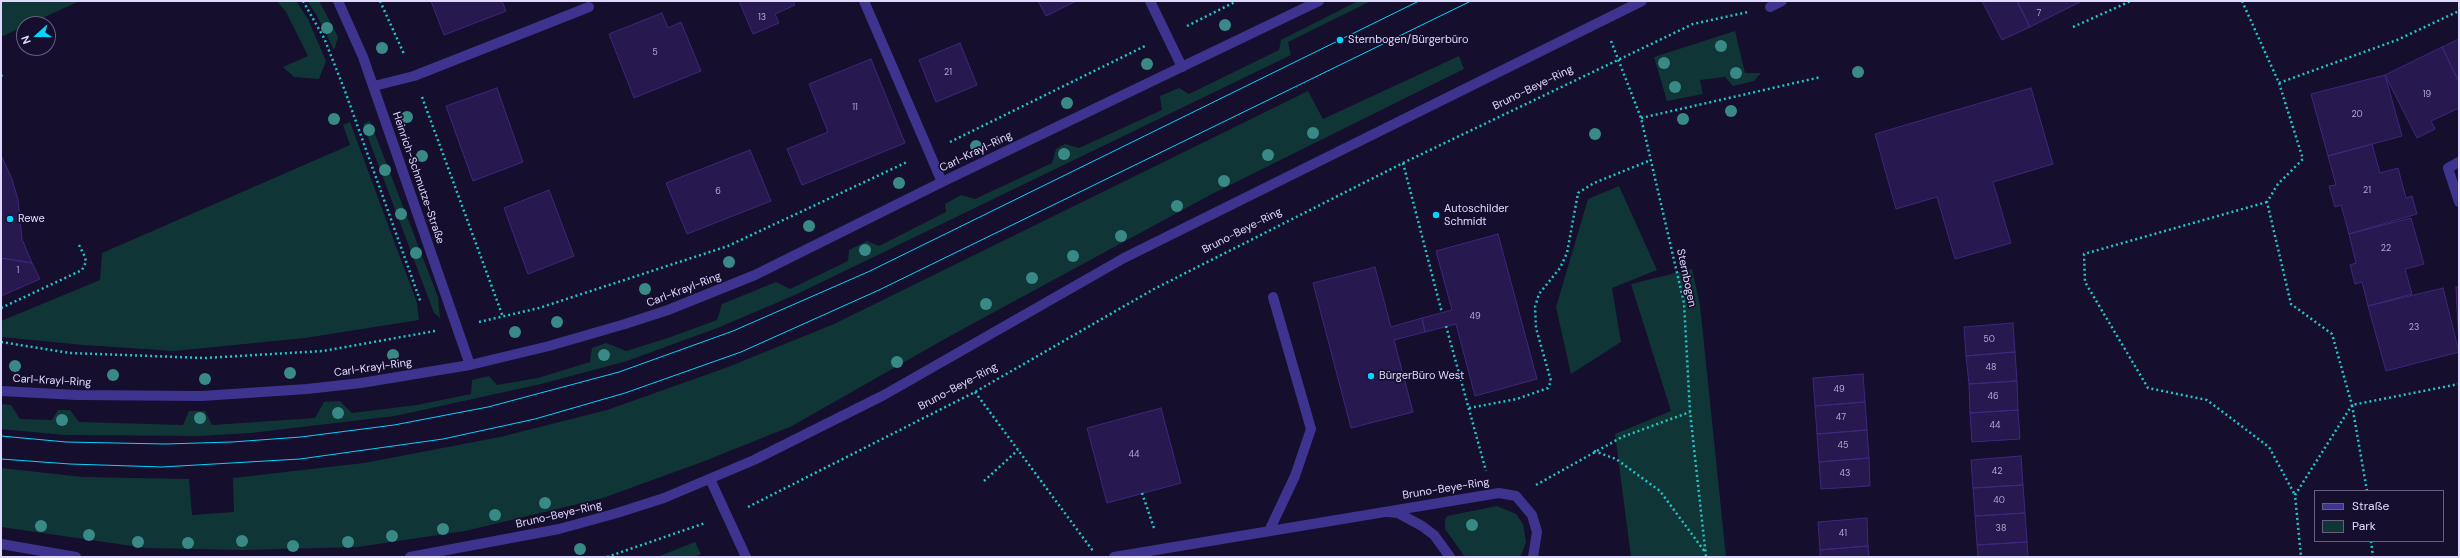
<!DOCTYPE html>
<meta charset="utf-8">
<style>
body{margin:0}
#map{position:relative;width:2460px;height:558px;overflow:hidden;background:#150e2c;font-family:"DM Sans",sans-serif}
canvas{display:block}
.frame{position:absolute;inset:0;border:2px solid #e0d9ff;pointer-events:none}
.legend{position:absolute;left:2314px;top:490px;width:130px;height:52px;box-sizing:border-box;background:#150e2c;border:1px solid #665f80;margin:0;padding:5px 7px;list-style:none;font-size:12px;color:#e0d9ff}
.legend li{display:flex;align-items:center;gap:8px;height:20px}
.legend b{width:20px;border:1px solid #665f80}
.north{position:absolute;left:16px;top:16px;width:40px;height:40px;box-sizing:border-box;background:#150e2c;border:1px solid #665f80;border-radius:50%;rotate:249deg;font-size:11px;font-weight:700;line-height:16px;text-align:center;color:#e0d9ff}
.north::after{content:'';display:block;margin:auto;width:14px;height:18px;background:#05d4ff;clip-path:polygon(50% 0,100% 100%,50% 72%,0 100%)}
</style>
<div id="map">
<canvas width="2460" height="558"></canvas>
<div class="frame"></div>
<ul class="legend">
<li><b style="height:5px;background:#3e3490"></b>Straße</li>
<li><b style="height:11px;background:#103537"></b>Park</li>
</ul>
<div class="north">N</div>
</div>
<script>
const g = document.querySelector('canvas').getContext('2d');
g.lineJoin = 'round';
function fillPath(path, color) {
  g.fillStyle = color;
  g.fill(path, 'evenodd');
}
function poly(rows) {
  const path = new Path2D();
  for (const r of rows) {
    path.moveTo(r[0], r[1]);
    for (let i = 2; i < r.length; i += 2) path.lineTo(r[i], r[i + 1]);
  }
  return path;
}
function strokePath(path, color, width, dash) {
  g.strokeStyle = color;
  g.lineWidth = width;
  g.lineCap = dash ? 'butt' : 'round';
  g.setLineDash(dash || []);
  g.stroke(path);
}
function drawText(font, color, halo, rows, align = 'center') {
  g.font = font + ' "DM Sans",sans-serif';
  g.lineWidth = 3.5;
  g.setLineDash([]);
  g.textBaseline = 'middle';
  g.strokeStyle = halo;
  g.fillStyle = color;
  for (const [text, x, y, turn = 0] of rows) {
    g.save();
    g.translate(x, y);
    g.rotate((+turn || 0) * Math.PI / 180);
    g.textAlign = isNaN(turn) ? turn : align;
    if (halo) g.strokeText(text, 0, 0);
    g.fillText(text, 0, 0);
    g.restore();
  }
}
fillPath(poly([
 [1,1,80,1,29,24,24,24,24,26,1,37],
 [277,1,296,1,308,19,326,61,319,79,294,77,283,67,308,56,286,12],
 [307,1,319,1,324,10,338,37,334,50,316,14],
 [1358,1,1371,1,1288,42,1291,55,795,295,720,327,627,361,541,384,395,416,251,433,199,436,64,435,1,429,1,404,11,405,20,419,52,420,58,410,70,410,79,422,183,425,189,411,205,411,212,425,315,418,324,402,340,401,352,413,417,405,471,394,472,380,489,376,497,385,538,378,590,362,592,348,606,343,626,351,668,338,717,320,722,304,776,282,790,289,848,261,849,250,867,241,879,246,946,212,945,204,961,195,975,199,1052,163,1056,149,1065,144,1079,148,1162,110,1160,96,1179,88,1189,94,1279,50,1281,40],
 [1735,31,1745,73,1761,73,1754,81,1733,86,1725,77,1700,80,1703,94,1667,101,1654,57],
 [1459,56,1464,69,1212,194,950,336,792,426,702,462,603,498,465,531,358,547,243,550,146,548,1,527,1,468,83,477,189,479,192,515,234,512,233,478,364,463,500,437,607,410,728,367,834,324,1308,91,1323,119],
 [370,121,438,297,440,318,434,313,363,124],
 [350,122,417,303,419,320,305,338,174,351,84,345,1,337,1,321,100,280,102,253,350,145,343,125],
 [1619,186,1657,270,1612,288,1621,342,1571,374,1556,307,1588,199],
 [1692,269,1700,305,1726,557,1631,557,1615,434,1671,411,1631,284],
 [1497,506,1516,514,1523,524,1526,542,1522,553,1520,557,1465,557,1445,529,1445,520,1447,516],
 [695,542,701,554,694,557,657,557]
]), '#103537');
const building = poly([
 [431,1,502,1,506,11,444,35,431,1],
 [739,1,793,1,795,5,775,14,779,23,753,34,739,1],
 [1038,1,1076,1,1046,16,1038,1],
 [1982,1,2017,1,2030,27,2002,40,1982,1],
 [2017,1,2082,1,2030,27,2017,1],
 [662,13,668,28,681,22,701,71,634,98,609,34,662,13],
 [2459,39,2459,82,2442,47,2459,39],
 [960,43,977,85,936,102,919,60,960,43],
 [2442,47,2459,82,2459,108,2431,121,2435,129,2417,138,2385,75,2442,47],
 [871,59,905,143,802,185,787,149,828,132,809,84,871,59],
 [2385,75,2402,136,2328,156,2311,94,2385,75],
 [497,88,523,162,473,181,446,106,497,88],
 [2031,88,2053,164,1993,182,2011,243,1955,259,1937,197,1896,209,1875,134,2031,88],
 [2372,144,2380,173,2398,168,2406,198,2412,196,2417,214,2349,234,2341,205,2335,207,2329,186,2336,185,2328,156,2372,144],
 [750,150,771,201,687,234,666,183,750,150],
 [1,155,12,179,18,200,22,239,32,263,1,258,1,155],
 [549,190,574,256,528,274,504,208,549,190],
 [2411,218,2424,264,2405,269,2412,294,2368,306,2362,282,2355,284,2350,265,2356,263,2349,234,2411,218],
 [1498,234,1537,379,1475,396,1456,324,1425,332,1422,318,1452,310,1436,251,1498,234],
 [1,258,32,263,40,279,1,296,1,258],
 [1375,267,1391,327,1422,318,1425,332,1394,340,1413,412,1351,428,1313,283,1375,267],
 [2456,287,2459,287,2459,347,2456,287],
 [2443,288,2459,352,2386,371,2368,306,2443,288],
 [2013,323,2015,352,1966,356,1964,327,2013,323],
 [2015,352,2017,381,1969,384,1966,356,2015,352],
 [1863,374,1865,402,1815,406,1813,378,1863,374],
 [2017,381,2018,410,1970,413,1969,384,2017,381],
 [1865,402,1867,430,1817,434,1815,406,1865,402],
 [1161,408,1181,483,1107,503,1087,428,1161,408],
 [2018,410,2020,439,1972,442,1970,413,2018,410],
 [1867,430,1869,458,1819,462,1817,434,1867,430],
 [2021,456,2023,485,1973,488,1971,460,2021,456],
 [1869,458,1870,486,1821,489,1819,462,1869,458],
 [2023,485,2025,513,1975,516,1973,488,2023,485],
 [2025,513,2027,542,1977,545,1975,516,2025,513],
 [1867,518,1868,546,1820,550,1818,522,1867,518],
 [2027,542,2028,557,1978,557,1977,545,2027,542],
 [1868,546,1869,557,1820,557,1820,550,1868,546]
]);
fillPath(building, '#27184f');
strokePath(building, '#3f277d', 1);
strokePath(poly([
 [303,1,324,38,345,91,421,303],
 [380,1,404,54],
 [2242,1,2279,83,2303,159,2278,184,2267,202,2291,304,2332,334,2352,405,2295,495,2301,557],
 [1187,26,1237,1],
 [2073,27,2131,1],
 [1611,41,1641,118,1684,303,1690,412,1706,557],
 [1,75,3,78],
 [2279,83,2397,40,2459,11],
 [422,97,503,317],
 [1641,118,1821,77],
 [950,142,1147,45],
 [1403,163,1442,313],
 [2267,202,2084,254,2085,282,2148,388,2207,400,2269,447,2295,495],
 [1,308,82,270,86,262,85,257,78,243],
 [479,322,539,308,728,246,907,162],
 [1446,326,1486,471],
 [1,342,70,353,205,358,323,351,435,331],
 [975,392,1093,551],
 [1469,408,1517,399,1548,388,1551,381,1536,328,1535,307,1539,294,1560,268,1567,253,1578,193,1594,183,1651,160],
 [1594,451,1616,459,1660,491,1705,552],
 [984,481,1018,450],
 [1536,485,1622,437,1690,412],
 [2367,491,2352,405,2459,384],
 [1142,493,1154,528],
 [748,507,975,392,1154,289,1403,163,1693,24,1748,12],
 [2371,541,2373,557],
 [607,557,705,523]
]), '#23c7c9', 2.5, [2, 3]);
strokePath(poly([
 [864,1,942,182],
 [1150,1,1182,67],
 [374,86,414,76,589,7],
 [1269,531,1295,476,1311,429,1273,297]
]), '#3e3490', 10);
strokePath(poly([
 [338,1,363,57,470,365],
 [1770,7,1782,1],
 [2459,162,2448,168,2459,202],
 [1,391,77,395,202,396,307,389,361,383,470,365,549,346,625,324,668,310,755,275,942,182,1319,1],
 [710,479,746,557],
 [1388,512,1398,513,1422,526,1434,535,1450,557],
 [1,544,76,557],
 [410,557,559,529,617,513,664,498,754,460,884,395,1124,258,1642,1],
 [1114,557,1499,493,1516,496,1532,515,1537,532,1533,557]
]), '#3e3490', 10);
strokePath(poly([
 [1,436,66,442,165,444,232,442,301,437,394,425,488,407,619,372,733,331,870,271,1419,1],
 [1,459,70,464,162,467,300,459,443,439,535,419,625,393,741,352,879,290,1471,1]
]), '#05d4ff', 1);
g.fillStyle = '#398987';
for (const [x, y] of [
 [1225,25],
 [327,28],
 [1721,46],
 [382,48],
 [1664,63],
 [1147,64],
 [1858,72],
 [1736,73],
 [1675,87],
 [1067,103],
 [1731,111],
 [407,117],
 [334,119],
 [1683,119],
 [369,130],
 [1313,133],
 [1595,134],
 [976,146],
 [1064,154],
 [1268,155],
 [422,156],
 [385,170],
 [1224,181],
 [899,183],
 [1177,206],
 [401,214],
 [809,226],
 [1121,236],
 [865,250],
 [416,253],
 [1073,256],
 [729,262],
 [1032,278],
 [645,289],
 [986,304],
 [557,322],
 [515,332],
 [393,355],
 [604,355],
 [897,362],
 [15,366],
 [290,373],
 [113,375],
 [205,379],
 [338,413],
 [200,418],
 [62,420],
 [545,503],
 [495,515],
 [1472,525],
 [41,526],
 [443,529],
 [89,535],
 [392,536],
 [242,541],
 [138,542],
 [348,542],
 [188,543],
 [293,546],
 [580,549]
]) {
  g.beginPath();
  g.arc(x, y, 6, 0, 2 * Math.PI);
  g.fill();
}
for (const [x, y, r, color] of [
 [1340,40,4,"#05d4ff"],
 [1436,215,4,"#05d4ff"],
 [10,219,4,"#05d4ff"],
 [1371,376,4,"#05d4ff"]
]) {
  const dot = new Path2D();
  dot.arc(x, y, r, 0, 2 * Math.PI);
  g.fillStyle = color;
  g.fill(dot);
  strokePath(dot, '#150e2c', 1.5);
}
drawText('9px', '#b2a9d3', null, [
 ["7",2039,14],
 ["13",762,18],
 ["5",655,53],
 ["21",948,73],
 ["19",2427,95],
 ["11",855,108],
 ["20",2357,115],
 ["21",2367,191],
 ["6",718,192],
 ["22",2386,249],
 ["1",18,271],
 ["49",1475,317],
 ["23",2414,328],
 ["50",1989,340],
 ["48",1991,368],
 ["49",1839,390],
 ["46",1993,397],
 ["47",1841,418],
 ["44",1995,426],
 ["45",1843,446],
 ["44",1134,455],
 ["42",1997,472],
 ["43",1845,474],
 ["40",1999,501],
 ["38",2001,529],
 ["41",1843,534]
]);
drawText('11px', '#e0d9ff', '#150e2c', [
 ["Sternbogen/Bürgerbüro",1348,40],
 ["Autoschilder",1444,209],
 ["Schmidt",1444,222],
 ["Rewe",18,219],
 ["BürgerBüro West",1379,376]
], 'left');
drawText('11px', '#e0d9ff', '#150e2c', [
 ["Bruno-Beye-Ring",1533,88,-26],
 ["Carl-Krayl-Ring",976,152,-26],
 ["Heinrich-Schmutze-Straße",418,178,71],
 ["Bruno-Beye-Ring",1242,231,-27],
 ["Sternbogen",1686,278,78],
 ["Carl-Krayl-Ring",684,290,-21],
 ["Carl-Krayl-Ring",373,368,-8],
 ["Carl-Krayl-Ring",52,381,3],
 ["Bruno-Beye-Ring",958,387,-28],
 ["Bruno-Beye-Ring",1446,489,-9],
 ["Bruno-Beye-Ring",559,515,-13]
]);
</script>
